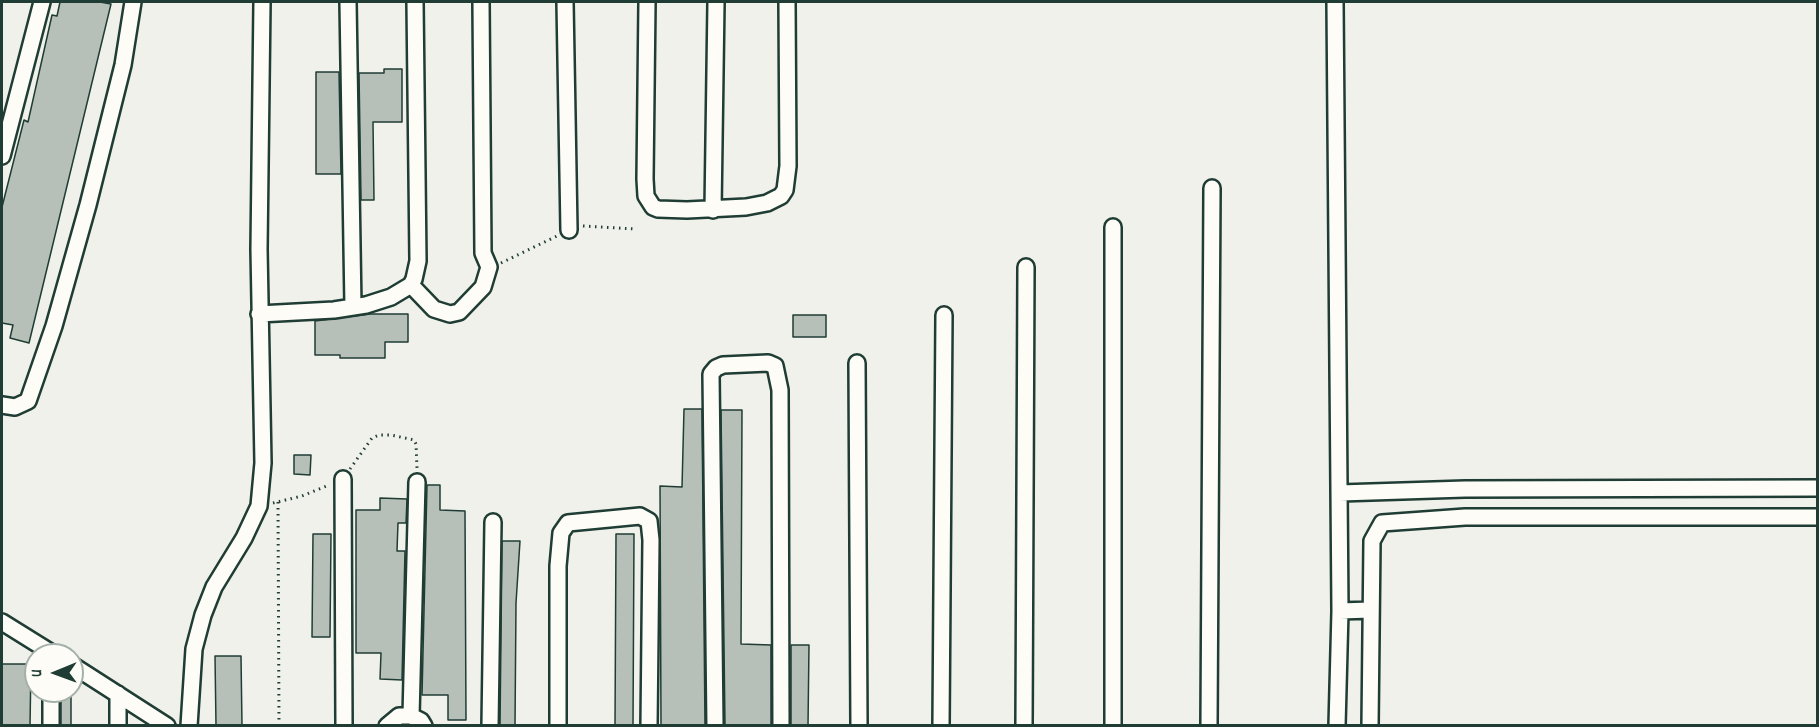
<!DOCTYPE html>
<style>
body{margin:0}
#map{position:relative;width:1819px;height:727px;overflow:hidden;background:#f0f1eb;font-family:Dekko,sans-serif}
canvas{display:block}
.frame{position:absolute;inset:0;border:3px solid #1f3d34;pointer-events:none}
.north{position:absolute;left:24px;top:643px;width:60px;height:60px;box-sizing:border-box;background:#fdfcf7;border:2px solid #a4b0a9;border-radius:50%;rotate:269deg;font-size:16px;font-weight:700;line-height:24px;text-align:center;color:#1f3d34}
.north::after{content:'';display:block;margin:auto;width:21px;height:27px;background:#1f3d34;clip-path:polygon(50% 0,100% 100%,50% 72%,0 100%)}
</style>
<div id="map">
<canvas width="1819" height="727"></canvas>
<div class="frame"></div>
<div class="north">U</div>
</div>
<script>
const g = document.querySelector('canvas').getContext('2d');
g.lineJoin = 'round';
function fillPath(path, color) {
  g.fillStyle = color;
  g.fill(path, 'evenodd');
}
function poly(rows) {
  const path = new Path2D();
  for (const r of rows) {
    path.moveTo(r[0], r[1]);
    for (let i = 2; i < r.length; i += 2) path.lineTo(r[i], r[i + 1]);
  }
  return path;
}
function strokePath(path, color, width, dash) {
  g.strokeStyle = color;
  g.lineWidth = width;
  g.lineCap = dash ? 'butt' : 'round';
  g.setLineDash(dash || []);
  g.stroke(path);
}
const building = poly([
 [60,2,100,2,111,4,29,343,10,338,13,325,2,323,2,207,24,120,28,122,52,15,57,16,60,2],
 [384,69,402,69,402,122,373,122,374,200,361,200,359,73,384,73,384,69],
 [316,72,339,72,341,174,316,174,316,72],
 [370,314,408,314,408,342,385,342,385,358,340,358,340,355,315,355,315,321,370,314],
 [793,315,826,315,826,337,793,337,793,315],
 [684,409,702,409,705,726,661,726,660,486,682,487,684,409],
 [721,410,742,410,741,644,771,645,771,726,725,726,721,410],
 [294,455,311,455,310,475,294,474,294,455],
 [427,485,440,485,440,510,465,511,466,720,448,720,448,695,422,695,427,485],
 [380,498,407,499,406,523,398,523,397,551,405,551,402,680,380,679,381,653,356,653,356,510,380,510,380,498],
 [313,534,331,534,330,637,312,637,313,534],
 [616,534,634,534,633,726,615,726,616,534],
 [502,541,520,541,516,603,515,726,500,726,502,541],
 [791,645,809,645,808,726,791,726,791,645],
 [215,656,241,656,242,726,216,726,215,656],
 [2,664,31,664,30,726,2,726,2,664],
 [61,691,71,691,71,726,61,726,61,691]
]);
fillPath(building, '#b6bfb8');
strokePath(building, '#1f3d34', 1.5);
const street = poly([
 [348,2,353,307],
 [565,2,569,230],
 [647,2,645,179,646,196,653,207,658,209,687,210,746,207,767,203,781,196,785,190,788,166,787,2],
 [1335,2,1340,611,1337,726],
 [2,156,42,2],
 [713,210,716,2],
 [411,285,434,309,450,314,459,312,483,287,489,267,483,253,481,2],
 [259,314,334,310,366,305,391,297,411,285,414,279,418,261,415,2],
 [857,363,859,726],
 [2,405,15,407,28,401,54,326,88,205,123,65,133,2],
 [343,479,344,726],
 [1340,493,1465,489,1818,488],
 [1340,611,1370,610],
 [2,622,55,655],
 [72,665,167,726],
 [51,691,51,726],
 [411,716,417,482],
 [118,726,118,694],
 [189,726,194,649,203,615,214,587,244,538,259,506,263,463,259,249,262,2],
 [387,726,399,716,411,716,421,721,424,726],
 [490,726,493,522],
 [558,726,558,566,561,533,568,523,640,516,649,521,651,540,649,726],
 [715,726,711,374,716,368,723,365,768,363,775,366,780,390,781,726],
 [941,726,944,315],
 [1024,726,1026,267],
 [1113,726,1113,227],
 [1209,726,1212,188],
 [1370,726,1372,541,1382,523,1465,517,1818,517]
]);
strokePath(street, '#1f3d34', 20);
strokePath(poly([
 [583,226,635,229],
 [501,263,557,236],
 [350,469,372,438,379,435,391,435,414,440,416,444,417,468],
 [278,502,279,726],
 [273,503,302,496,329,485]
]), '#1f3d34', 3, [1.5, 4.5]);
strokePath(street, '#fdfcf7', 15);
</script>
